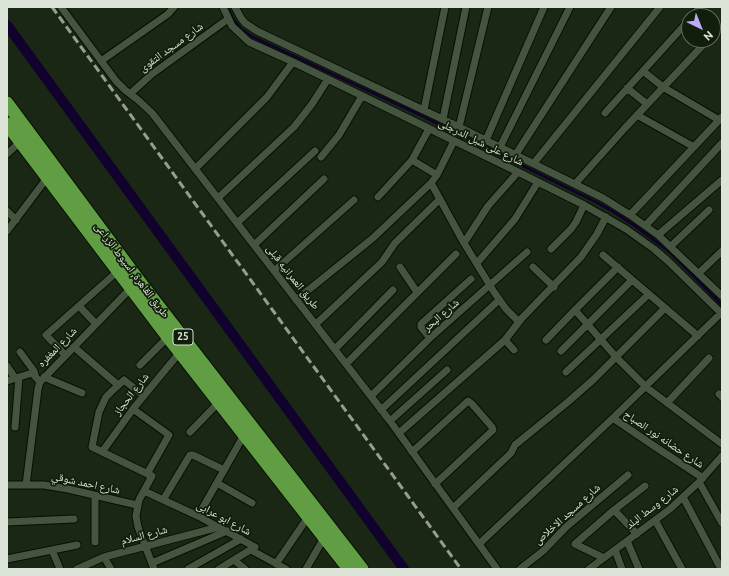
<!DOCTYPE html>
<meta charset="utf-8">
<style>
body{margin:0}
#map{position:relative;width:729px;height:576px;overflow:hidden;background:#1a2714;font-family:Ubuntu,sans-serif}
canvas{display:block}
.frame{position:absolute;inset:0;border:8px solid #dbe4d7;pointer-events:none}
.north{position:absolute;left:681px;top:8px;width:40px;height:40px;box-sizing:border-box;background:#111e0b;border:1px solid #626d5d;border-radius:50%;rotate:137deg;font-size:11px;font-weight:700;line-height:16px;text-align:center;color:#dbe4d7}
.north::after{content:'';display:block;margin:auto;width:14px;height:18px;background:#b9abf7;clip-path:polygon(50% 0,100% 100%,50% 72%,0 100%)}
</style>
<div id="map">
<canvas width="729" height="576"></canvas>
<div class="frame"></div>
<div class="north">N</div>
</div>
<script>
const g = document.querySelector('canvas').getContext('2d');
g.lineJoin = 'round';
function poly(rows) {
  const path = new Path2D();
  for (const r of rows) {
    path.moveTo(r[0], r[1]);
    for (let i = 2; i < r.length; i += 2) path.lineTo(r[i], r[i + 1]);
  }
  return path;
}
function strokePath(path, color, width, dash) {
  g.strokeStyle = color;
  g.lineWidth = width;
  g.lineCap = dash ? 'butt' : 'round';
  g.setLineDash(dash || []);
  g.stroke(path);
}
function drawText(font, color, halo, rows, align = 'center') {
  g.font = font + ' Ubuntu,"Noto Naskh Arabic",sans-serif';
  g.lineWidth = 3.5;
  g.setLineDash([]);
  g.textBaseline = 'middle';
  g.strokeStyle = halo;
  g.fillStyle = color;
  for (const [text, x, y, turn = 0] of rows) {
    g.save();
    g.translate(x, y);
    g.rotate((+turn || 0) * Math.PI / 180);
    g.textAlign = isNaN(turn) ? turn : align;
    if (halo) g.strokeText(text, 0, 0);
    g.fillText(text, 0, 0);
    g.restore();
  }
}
strokePath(poly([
 [227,7,234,21,242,30,253,37,418,114,598,203,617,214,635,226,670,252,722,305]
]), '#10022c', 3);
strokePath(poly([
 [7,25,404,569]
]), '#10022c', 10);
const street = poly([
 [61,7,116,81,125,90,138,100,152,113,390,421,497,569],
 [223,7,232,26,249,42,293,62,518,172,584,205,626,229,654,249,668,261,722,314],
 [235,7,241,18,245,23,257,31,459,127,603,198,630,215,658,235,722,296],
 [692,16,700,7],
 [101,61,168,14,174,7],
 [643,71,663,87,719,120],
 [627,88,647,104],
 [130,94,152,74,228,19],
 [424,110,445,7],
 [605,113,689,20],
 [637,115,694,147],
 [443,119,466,7],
 [459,127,488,7],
 [486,140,544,7],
 [500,147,570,7],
 [7,154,20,142],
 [516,154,611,7],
 [321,157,339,135,362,96],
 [412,160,437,175],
 [534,163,660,7],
 [195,169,267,97,293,62],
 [431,183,464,243,494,292,506,309,519,322],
 [575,184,624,129,705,43],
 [378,197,412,160,429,129],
 [218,198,294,127,312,104,328,79],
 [7,211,16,220],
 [630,215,722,117],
 [237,223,315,151],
 [646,225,722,143],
 [7,231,47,178],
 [658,235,722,180],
 [464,243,488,206,518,172],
 [254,245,324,179],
 [671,246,709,210],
 [551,249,571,229,576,222,584,205],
 [603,255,698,336],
 [477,263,515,219,538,182],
 [400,267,417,292],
 [533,267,554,287],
 [274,271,354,200],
 [699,273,722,251],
 [296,300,373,238,431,183,437,175,454,141],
 [79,306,96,324],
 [575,310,616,357,646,387,722,444],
 [316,324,382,262,395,243,440,199],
 [430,338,421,327,421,324,471,279],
 [505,340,514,350],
 [546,340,575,310,618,267],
 [74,347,118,385],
 [335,349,393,290],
 [561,351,632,280],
 [20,352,34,371,35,375],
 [65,355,46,335,118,271],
 [346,364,456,254],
 [140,365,168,337],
 [7,366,15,378],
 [566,372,649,294],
 [44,377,82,393],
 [7,381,32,373,40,382],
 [719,394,722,397],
 [143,395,124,380,111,392,106,397,99,412,92,447,152,476,139,500,136,516,138,527,154,569],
 [371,396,430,338,527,252],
 [667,403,709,358],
 [133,409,169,435,147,474],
 [381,410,499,300],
 [613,418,654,446,703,478],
 [390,421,447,370],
 [15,427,19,377],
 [190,432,219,402],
 [399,433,505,340,522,318,581,257,597,234,606,217],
 [102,452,133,409,180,352],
 [412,452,468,401,472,404,492,427,493,430,435,484],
 [699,482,722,523],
 [217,483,252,503],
 [7,485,44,485,68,489,137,505],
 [26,485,38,389,40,382,131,288],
 [144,491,198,516,255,547,219,569],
 [95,496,95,542],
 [683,497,719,565,722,567],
 [163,500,190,455,193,455,224,470],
 [453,508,511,453,515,445,569,401,594,379,665,308],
 [614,510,637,534],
 [198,516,244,435],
 [655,520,682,569],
 [7,522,74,519],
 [627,541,639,569],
 [479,544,613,418,721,313],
 [52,550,60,569],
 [251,550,286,569],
 [615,550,622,569],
 [104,557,111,569],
 [604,558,575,544,614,510,645,486],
 [7,559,77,545],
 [234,560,245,569],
 [152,563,227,531],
 [276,564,308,517],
 [77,569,104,557,219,527],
 [188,569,241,539],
 [306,569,324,538],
 [520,569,543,551,566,527,628,475],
 [589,569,670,509,699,482,722,456]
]);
const highway = poly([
 [7,103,139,281,362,569],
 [7,124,168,337,349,569]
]);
strokePath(street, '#051001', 9);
strokePath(highway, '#051001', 15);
strokePath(street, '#45543f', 7);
strokePath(highway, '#619d43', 13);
strokePath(poly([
 [52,7,461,569]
]), '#959f90', 3, [8, 4]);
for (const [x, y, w] of [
 [183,337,20]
]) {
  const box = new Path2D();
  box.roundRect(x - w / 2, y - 8, w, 16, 3);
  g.fillStyle = '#111e0b';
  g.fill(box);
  strokePath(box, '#dbe4d7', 1);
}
drawText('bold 10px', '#dbe4d7', null, [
 ["25",183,337]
]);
drawText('11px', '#dbe4d7', '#111e0b', [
 ["شارع مسجد التقوى",171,47,-36],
 ["شارع على شبل الدرجلى",481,142,26],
 ["طريق القاهرة, اسيوط الزراعى",132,270,53],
 ["طريق العمرانيه قبلى",293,277,52],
 ["شارع البحر",441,315,-41],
 ["شارع المغفره",57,347,-46],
 ["شارع الحجاز",131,394,-52],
 ["شارع حضانه نور الصباح",664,439,34],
 ["شارع احمد شوقي",86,483,12],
 ["شارع وسط البلد",652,507,-38],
 ["شارع مسجد الاخلاص",567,514,-42],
 ["شارع ابو عرابى",224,518,28],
 ["شارع السلام",144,535,-15]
]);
</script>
